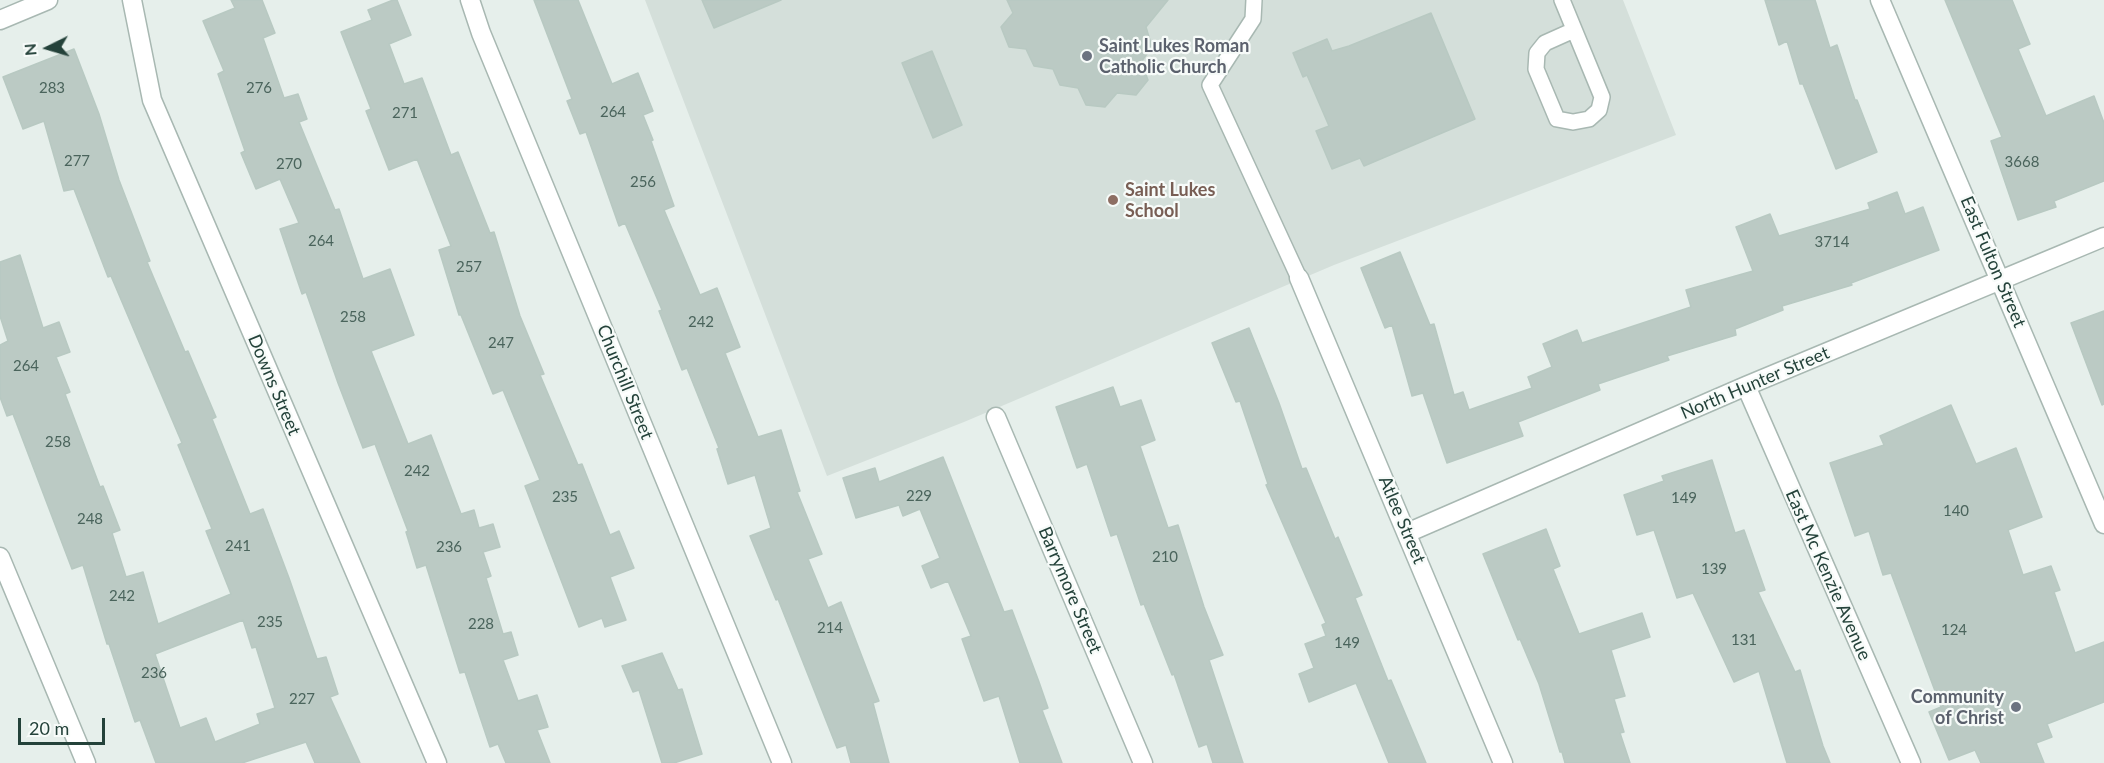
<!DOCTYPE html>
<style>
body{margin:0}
#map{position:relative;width:2104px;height:763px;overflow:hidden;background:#e6efeb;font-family:Lato,sans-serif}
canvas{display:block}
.north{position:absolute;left:18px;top:18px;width:60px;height:60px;-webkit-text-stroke:4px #f7fbf9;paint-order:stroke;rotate:265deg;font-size:16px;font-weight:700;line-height:24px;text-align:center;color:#24423a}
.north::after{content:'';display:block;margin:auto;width:21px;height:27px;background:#24423a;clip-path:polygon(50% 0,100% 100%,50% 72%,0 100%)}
.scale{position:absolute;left:18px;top:718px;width:87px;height:27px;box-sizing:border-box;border:3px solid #24423a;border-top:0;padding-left:8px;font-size:18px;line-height:21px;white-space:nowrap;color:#24423a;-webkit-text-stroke:4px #f7fbf9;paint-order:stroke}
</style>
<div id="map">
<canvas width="2104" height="763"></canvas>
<div class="north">N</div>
<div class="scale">20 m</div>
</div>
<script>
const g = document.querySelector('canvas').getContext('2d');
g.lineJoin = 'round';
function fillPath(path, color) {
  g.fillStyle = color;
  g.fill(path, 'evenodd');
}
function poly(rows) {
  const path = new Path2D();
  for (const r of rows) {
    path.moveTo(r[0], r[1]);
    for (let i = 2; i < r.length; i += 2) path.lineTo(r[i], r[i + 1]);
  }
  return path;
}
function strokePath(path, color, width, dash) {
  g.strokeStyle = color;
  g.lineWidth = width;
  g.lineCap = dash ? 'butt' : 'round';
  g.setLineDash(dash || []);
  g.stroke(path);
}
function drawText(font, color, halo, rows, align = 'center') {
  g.font = font + ' Lato,sans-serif';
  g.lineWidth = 4.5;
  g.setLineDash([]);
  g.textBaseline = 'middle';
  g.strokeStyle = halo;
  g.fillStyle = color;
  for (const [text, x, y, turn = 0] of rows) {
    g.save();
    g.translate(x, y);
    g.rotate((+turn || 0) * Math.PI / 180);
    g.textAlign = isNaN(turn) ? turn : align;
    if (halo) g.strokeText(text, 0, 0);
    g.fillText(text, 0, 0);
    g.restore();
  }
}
fillPath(poly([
 [645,0,1623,0,1676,135,1334,265,964,422,827,476]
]), '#d4dfda');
const building = poly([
 [231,0,262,0,275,33,263,38,284,98,298,94,307,119,299,122,335,210,339,209,363,279,390,269,414,335,371,351,408,444,431,435,461,514,474,510,479,528,493,524,500,547,483,552,491,576,486,578,503,634,511,632,518,655,503,660,518,701,537,695,548,727,537,730,550,763,506,763,498,744,490,747,465,672,460,673,426,565,417,568,406,532,408,531,375,444,363,448,338,383,306,292,302,294,280,229,299,223,280,179,256,189,241,153,245,151,218,74,224,71,203,21,235,8,231,0],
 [393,0,397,0,411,35,389,44,404,84,422,78,451,155,458,152,490,233,494,232,520,316,544,374,540,375,578,465,582,464,610,535,619,531,634,568,610,577,626,620,605,627,602,618,579,627,525,486,540,480,503,390,493,394,461,315,459,315,439,250,451,246,417,159,389,170,366,111,371,109,341,32,372,20,368,10,393,0],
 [534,0,578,0,612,84,638,73,653,111,643,115,653,140,651,141,674,206,664,210,700,295,717,288,740,347,725,353,758,437,781,430,800,491,797,492,822,554,808,559,828,608,841,602,879,701,873,703,889,763,851,763,846,745,837,748,778,599,776,600,750,536,771,528,755,475,728,484,717,449,719,448,687,368,682,370,659,311,662,310,625,223,619,226,586,132,580,134,567,101,572,99,534,0],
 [702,0,781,0,714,28,702,0],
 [1007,0,1168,0,1146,27,1152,47,1141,62,1148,80,1136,95,1117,93,1105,107,1086,105,1078,88,1060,85,1053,69,1034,66,1026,49,1009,47,1001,27,1013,13,1007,0],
 [1765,0,1815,0,1830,48,1837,45,1855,100,1857,100,1877,152,1836,169,1803,84,1800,84,1787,41,1779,45,1765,0],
 [1945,0,2012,0,2030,44,2018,49,2046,116,2094,96,2104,123,2104,181,2054,201,2056,207,2018,220,1991,141,2002,137,1945,0],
 [1431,13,1475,119,1364,166,1360,158,1332,169,1316,131,1329,126,1307,75,1303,77,1293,53,1327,39,1332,51,1349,46,1431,13],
 [74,49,99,114,119,180,150,261,147,262,185,352,188,351,216,417,212,419,250,514,263,509,289,578,317,659,326,657,338,694,330,697,360,763,315,763,306,742,242,763,156,763,140,720,135,722,109,644,107,644,83,565,72,569,13,414,7,416,0,397,0,345,8,341,0,316,0,262,20,255,43,328,59,322,70,352,56,357,70,392,65,394,100,487,103,486,120,530,112,533,126,577,143,572,158,624,231,594,206,531,212,529,178,445,182,443,111,276,108,277,74,189,64,191,44,121,23,129,3,77,74,49],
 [243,620,252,648,256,647,275,708,257,714,260,724,215,742,206,718,180,728,155,654,243,620],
 [932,51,962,125,933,138,902,63,932,51],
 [1897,192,1905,214,1923,207,1939,250,1851,283,1852,285,1782,306,1783,310,1735,329,1736,335,1667,356,1669,360,1598,384,1600,390,1518,422,1523,436,1447,463,1423,393,1412,396,1392,325,1385,328,1361,268,1400,252,1430,325,1434,324,1454,395,1463,392,1469,410,1532,388,1528,377,1552,367,1543,344,1577,330,1582,343,1691,307,1686,290,1753,271,1736,227,1770,214,1779,236,1870,209,1868,203,1897,192],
 [2104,311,2104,404,2102,405,2071,323,2104,311],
 [1249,328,1279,403,1302,469,1306,468,1335,539,1338,537,1362,595,1355,598,1388,681,1391,680,1426,763,1389,763,1356,683,1309,702,1299,674,1314,668,1305,644,1326,636,1322,625,1326,623,1266,485,1268,484,1240,401,1236,402,1212,343,1249,328],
 [1113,387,1120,407,1141,400,1155,440,1140,446,1168,528,1178,525,1204,607,1223,655,1209,660,1243,763,1213,763,1207,744,1199,747,1174,674,1172,675,1144,604,1141,605,1117,534,1111,536,1087,464,1077,468,1056,407,1113,387],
 [1951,405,1976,464,2016,448,2042,517,2008,530,2023,575,2051,566,2060,590,2054,592,2075,653,2104,642,2104,702,2047,724,2052,737,2036,743,2044,763,1981,763,1975,750,1949,760,1929,712,1941,707,1891,573,1883,575,1869,531,1855,536,1830,463,1884,445,1880,436,1951,405],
 [943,457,1004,612,1012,610,1039,682,1048,708,1042,710,1062,763,1020,763,999,696,984,701,962,639,971,636,948,581,931,588,922,566,940,558,920,509,903,516,899,505,856,518,843,478,875,468,879,482,943,457],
 [1712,460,1735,533,1744,530,1765,590,1758,592,1795,672,1800,670,1823,746,1830,763,1787,763,1759,671,1734,682,1693,593,1677,598,1654,530,1637,535,1624,495,1664,481,1662,476,1712,460],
 [1546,529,1560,566,1553,569,1579,634,1642,613,1650,637,1611,650,1625,696,1614,699,1624,732,1620,733,1630,763,1565,763,1562,752,1560,752,1539,684,1520,639,1518,640,1483,554,1546,529],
 [662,653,678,690,682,689,702,754,674,763,662,763,639,690,633,692,622,666,662,653]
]);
fillPath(building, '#bbcac4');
strokePath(building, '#b8c9c2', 1.5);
const service = poly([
 [1254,0,1253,19,1210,85,1299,278],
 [1562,0,1602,97,1599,110,1589,119,1573,122,1557,119,1536,69,1537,53,1545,43,1574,30]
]);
const minor = poly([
 [132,0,152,100,437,763],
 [470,0,481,33,782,763],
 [1880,0,2104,524],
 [0,20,48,0],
 [1299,278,1503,763],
 [1746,386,1911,763],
 [996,417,1143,763],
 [1407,533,1746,386,2104,237],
 [0,557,86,763]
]);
strokePath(service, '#a8b8b2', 18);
strokePath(minor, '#a8b8b2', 21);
strokePath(service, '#fff', 15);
strokePath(minor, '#fff', 18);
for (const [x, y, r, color] of [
 [1087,56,6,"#6b7280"],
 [1113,200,6,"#8d6e63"],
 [2016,707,6,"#6b7280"]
]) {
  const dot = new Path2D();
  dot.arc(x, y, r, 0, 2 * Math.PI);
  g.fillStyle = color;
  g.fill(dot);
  strokePath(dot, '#f7fbf9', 2);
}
drawText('15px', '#4a645c', null, [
 ["283",52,88],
 ["276",259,88],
 ["264",613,112],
 ["271",405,113],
 ["277",77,161],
 ["3668",2022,162],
 ["270",289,164],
 ["256",643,182],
 ["264",321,241],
 ["3714",1832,242],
 ["257",469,267],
 ["258",353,317],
 ["242",701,322],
 ["247",501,343],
 ["264",26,366],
 ["258",58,442],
 ["242",417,471],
 ["229",919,496],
 ["235",565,497],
 ["149",1684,498],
 ["140",1956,511],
 ["248",90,519],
 ["241",238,546],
 ["236",449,547],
 ["210",1165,557],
 ["139",1714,569],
 ["242",122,596],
 ["235",270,622],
 ["228",481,624],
 ["214",830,628],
 ["124",1954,630],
 ["131",1744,640],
 ["149",1347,643],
 ["236",154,673],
 ["227",302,699]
]);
drawText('bold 18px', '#5b616d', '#f7fbf9', [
 ["Saint Lukes Roman",1099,46],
 ["Catholic Church",1099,67],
 ["Community",2004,697,"right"],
 ["of Christ",2004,718,"right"]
], 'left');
drawText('bold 18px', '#785e54', '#f7fbf9', [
 ["Saint Lukes",1125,190],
 ["School",1125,211]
], 'left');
drawText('18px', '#24423a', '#f7fbf9', [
 ["East Fulton Street",1993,262,67],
 ["Churchill Street",625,382,68],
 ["North Hunter Street",1755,383,-23],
 ["Downs Street",274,385,67],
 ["Atlee Street",1402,520,67],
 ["East Mc Kenzie Avenue",1828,575,66],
 ["Barrymore Street",1070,590,67]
]);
</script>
